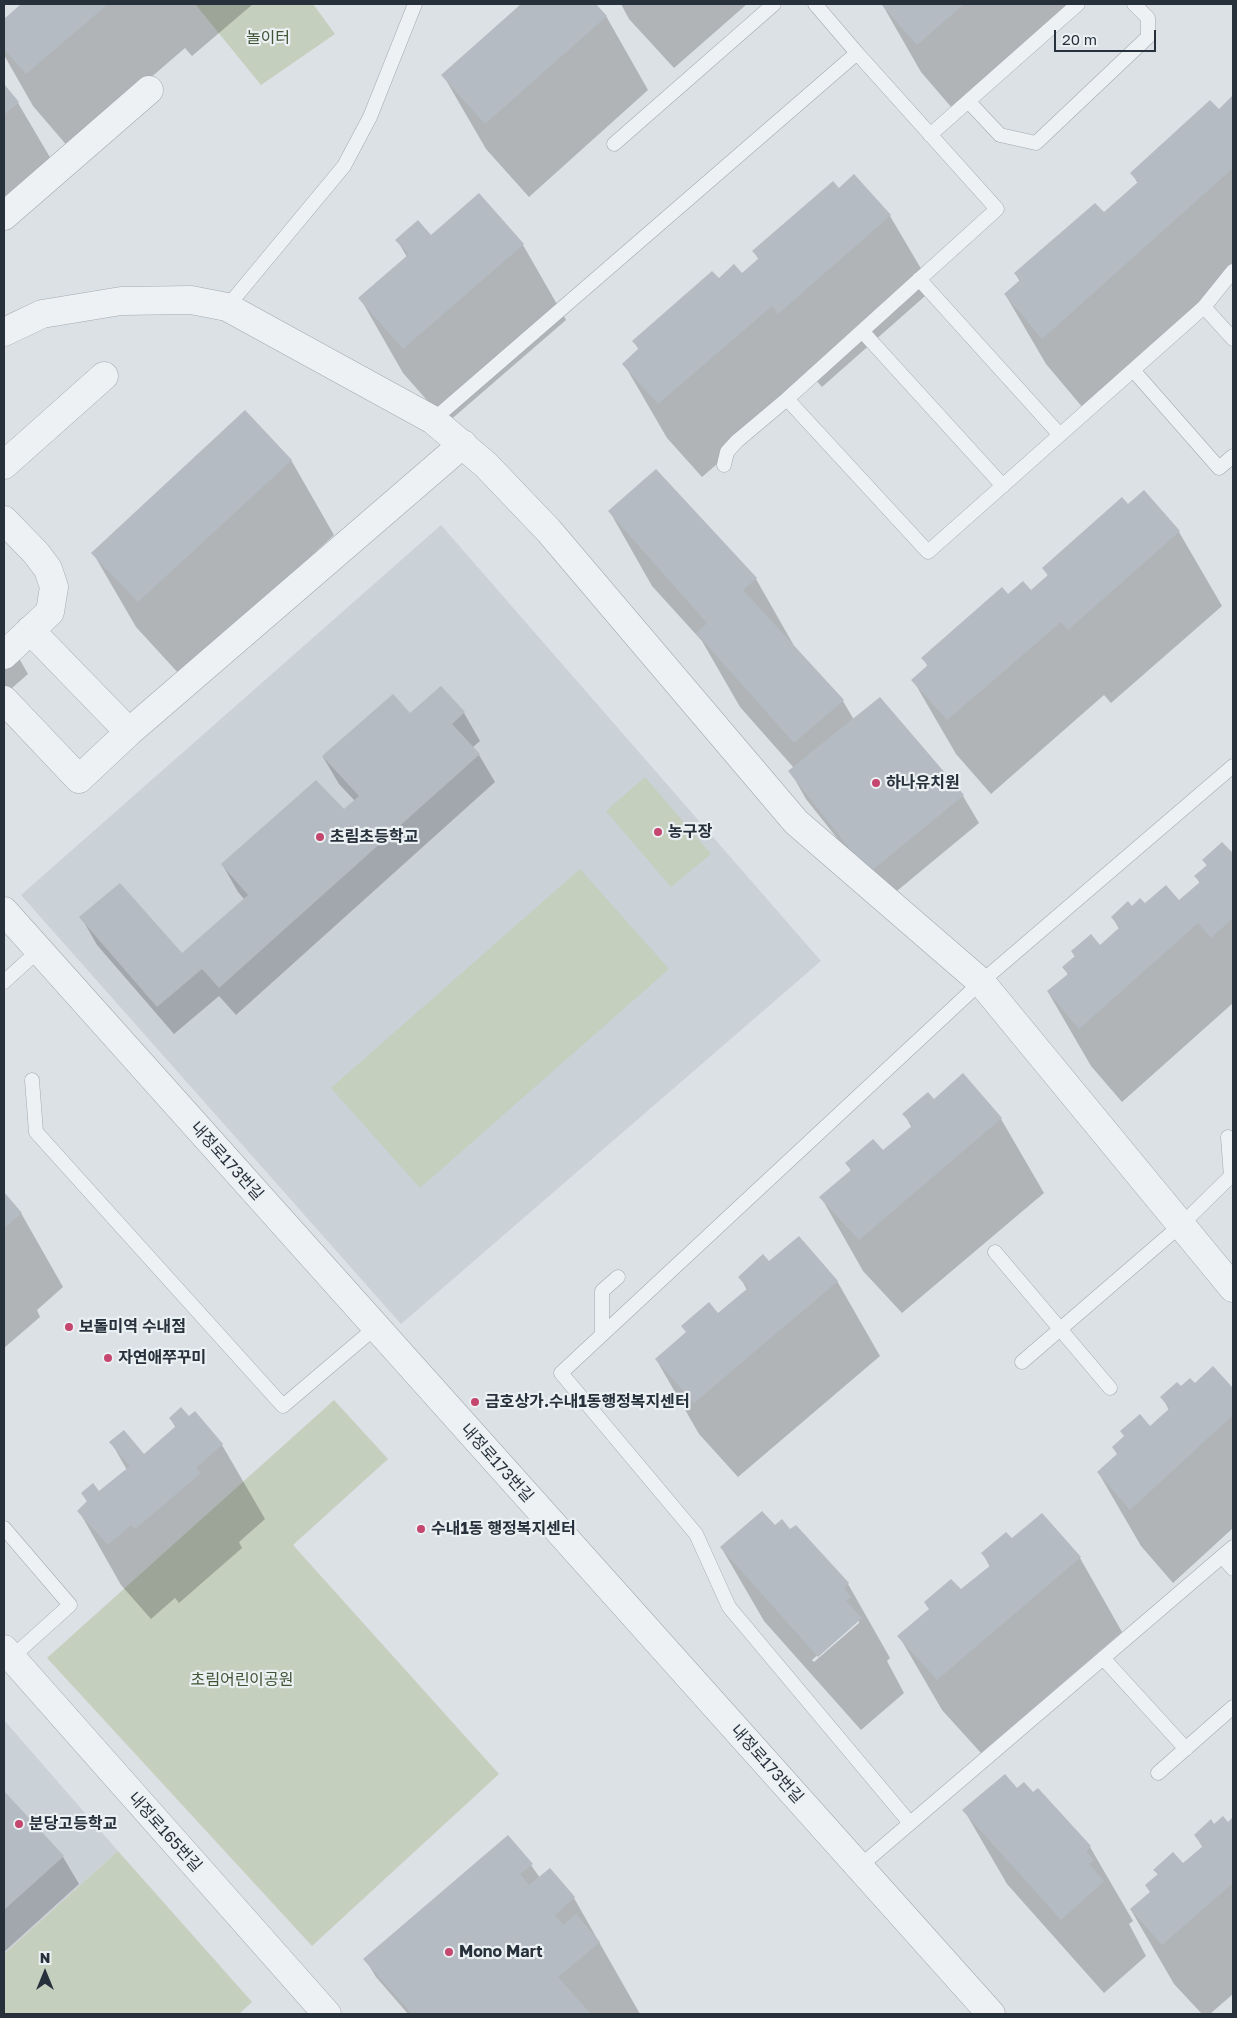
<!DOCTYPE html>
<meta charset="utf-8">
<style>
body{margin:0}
#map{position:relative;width:1237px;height:2018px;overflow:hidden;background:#dce1e5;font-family:"Golos Text",sans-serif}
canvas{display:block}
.frame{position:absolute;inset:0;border:5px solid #27313b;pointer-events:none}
.north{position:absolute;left:20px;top:1948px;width:50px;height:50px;-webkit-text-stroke:4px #ebf0f3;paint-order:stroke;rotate:0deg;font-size:14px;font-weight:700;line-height:20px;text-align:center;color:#27313b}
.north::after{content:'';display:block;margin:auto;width:18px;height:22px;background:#27313b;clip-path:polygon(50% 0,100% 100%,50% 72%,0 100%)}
.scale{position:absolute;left:1054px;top:30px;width:102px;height:22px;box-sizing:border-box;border:2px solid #27313b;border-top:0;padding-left:6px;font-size:15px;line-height:18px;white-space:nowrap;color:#27313b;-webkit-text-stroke:4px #ebf0f3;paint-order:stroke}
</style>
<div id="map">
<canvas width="1237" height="2018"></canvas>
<div class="frame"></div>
<div class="north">N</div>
<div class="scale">20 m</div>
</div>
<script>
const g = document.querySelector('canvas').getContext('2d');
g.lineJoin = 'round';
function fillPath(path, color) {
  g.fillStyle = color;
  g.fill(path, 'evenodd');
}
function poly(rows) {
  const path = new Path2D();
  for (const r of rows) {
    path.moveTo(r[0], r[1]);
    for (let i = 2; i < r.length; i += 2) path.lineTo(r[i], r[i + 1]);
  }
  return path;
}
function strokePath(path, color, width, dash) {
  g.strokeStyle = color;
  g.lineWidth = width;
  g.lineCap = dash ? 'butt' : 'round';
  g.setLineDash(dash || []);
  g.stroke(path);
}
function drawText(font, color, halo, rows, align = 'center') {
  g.font = font + ' "Golos Text","Noto Sans KR",sans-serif';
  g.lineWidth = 4.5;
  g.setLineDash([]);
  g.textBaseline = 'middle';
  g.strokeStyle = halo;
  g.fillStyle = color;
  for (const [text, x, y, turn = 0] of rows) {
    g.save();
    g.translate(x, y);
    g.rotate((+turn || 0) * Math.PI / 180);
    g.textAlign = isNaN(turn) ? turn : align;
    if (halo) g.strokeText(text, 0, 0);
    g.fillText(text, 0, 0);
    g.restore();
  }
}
fillPath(poly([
 [441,525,821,961,401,1324,21,895],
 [4,1720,118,1851,4,1954]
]), '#cad1d7');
fillPath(poly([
 [195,4,313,4,335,34,261,85],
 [645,777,711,854,671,887,606,811],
 [580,869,669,969,420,1188,331,1088],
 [334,1400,388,1459,293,1545,499,1774,312,1946,47,1658],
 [118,1851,252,2002,239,2014,4,2014,4,1954]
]), '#c5cfbe');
fillPath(poly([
 [23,4,253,4,192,56,185,48,69,148,33,106,4,55,4,20],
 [523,4,594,4,606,16,648,90,529,197,486,149,443,75],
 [621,4,747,4,674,68,629,19],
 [882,4,1083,4,958,115,921,72],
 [4,86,18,103,61,176,4,226],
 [1233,97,1233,274,1083,408,1046,364,1005,294,1020,282,1015,273,1104,214,1138,184,1132,173,1219,110],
 [839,190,890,216,933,289,822,387,815,379,702,477,667,438,624,364,639,350,634,342,719,280,742,275,759,260,754,252],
 [479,195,523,245,566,320,447,423,403,373,360,298,407,257,397,240,431,237],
 [291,460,334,535,181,676,136,627,93,553],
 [1128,506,1179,532,1222,606,1111,703,1104,695,991,794,956,754,913,680,928,667,923,658,1008,596,1031,591,1048,576,1044,568],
 [610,512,756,579,797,651,843,701,854,720,963,796,979,823,886,900,806,799,790,771,794,768,740,707,702,641,652,586],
 [4,632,28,674,4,695],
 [440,687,464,713,480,741,472,748,479,755,495,782,236,1015,219,996,174,1034,97,945,81,917,182,954,245,900,238,892,222,864,344,811,355,801,339,784,323,757,410,715],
 [1233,855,1233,1003,1122,1102,1091,1066,1048,992,1068,975,1064,967,1075,957,1072,952,1100,947,1120,930,1112,917,1132,908,1179,902,1200,884,1196,876,1207,866,1204,860],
 [963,1075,1001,1119,1044,1193,902,1313,863,1271,821,1197,851,1171,847,1163,883,1152,912,1128,904,1114,934,1100],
 [4,1194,21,1213,63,1287,37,1310,40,1317,4,1348],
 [769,1263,837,1281,880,1356,738,1477,699,1434,656,1359,718,1314,747,1290,740,1277],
 [1213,1368,1233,1390,1233,1528,1173,1583,1141,1546,1098,1472,1169,1410,1162,1397,1181,1388,1195,1385],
 [170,1418,222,1445,265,1519,239,1542,242,1548,179,1603,175,1598,151,1619,121,1585,79,1511,88,1503,82,1493,99,1492,127,1470,111,1442,144,1456,176,1428],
 [1042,1515,1080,1558,1122,1632,981,1753,942,1710,899,1636,930,1610,925,1603,961,1591,990,1567,983,1554,1012,1540],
 [775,1527,848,1584,890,1658,887,1661,904,1693,861,1730,764,1621,721,1547],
 [859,1619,859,1623,814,1662,812,1660],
 [1017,1790,1033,1794,1038,1790,1090,1847,1133,1921,1129,1924,1146,1956,1104,1993,1007,1884,964,1810],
 [4,1793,63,1857,79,1884,4,1952],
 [1233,1819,1233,1994,1210,2014,1202,2014,1174,1984,1131,1910,1151,1893,1158,1875,1155,1870,1183,1865,1203,1848,1195,1835,1214,1826,1228,1823],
 [531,1865,540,1878,550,1870,574,1898,640,2014,408,2014,376,1977,365,1959]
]), '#0003');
fillPath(poly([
 [21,4,108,4,26,74,4,49,4,19],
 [521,4,596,4,607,16,485,124,441,75],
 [881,4,964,4,917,45],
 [4,84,19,102,4,115],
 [1233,95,1233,168,1042,339,1004,294,1020,280,1014,273,1095,203,1104,212,1138,182,1130,173,1210,100,1219,109],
 [854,174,891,215,778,314,772,306,658,404,622,364,639,348,632,341,712,271,719,278,734,264,742,273,759,258,752,251,833,181,839,188],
 [479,193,524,244,403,349,358,298,409,254,395,240,418,220,431,235],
 [245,410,292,460,138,602,91,553],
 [656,469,757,578,743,590,844,700,794,743,696,633,707,623,608,511],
 [1144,490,1180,531,1068,630,1061,622,947,720,911,680,928,665,921,658,1002,587,1008,594,1023,581,1031,590,1048,575,1042,568,1122,497,1128,504],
 [441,686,465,712,452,724,480,754,219,988,202,969,157,1007,79,917,120,883,182,953,248,895,221,864,316,780,344,809,359,796,322,756,393,694,410,713],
 [880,697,964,795,869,873,788,771],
 [1222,842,1233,853,1233,918,1211,938,1198,923,1079,1029,1047,991,1068,974,1062,967,1075,956,1071,951,1091,934,1100,945,1120,927,1111,917,1128,901,1132,906,1140,898,1145,903,1166,885,1179,900,1200,882,1194,876,1207,865,1202,860],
 [963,1073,1002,1118,859,1240,819,1197,851,1170,845,1163,873,1139,883,1150,913,1125,902,1114,928,1092,934,1099],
 [4,1192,22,1213,4,1228],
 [799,1236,838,1281,694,1403,655,1359,686,1332,681,1326,709,1302,718,1313,748,1288,738,1277,763,1254,769,1261],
 [1213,1366,1233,1388,1233,1415,1130,1510,1097,1472,1117,1454,1112,1447,1124,1436,1120,1431,1140,1414,1150,1426,1170,1408,1160,1397,1177,1382,1181,1386,1190,1378,1195,1383],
 [181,1407,189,1416,195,1411,223,1444,196,1468,201,1473,135,1529,131,1525,108,1545,77,1511,87,1501,81,1493,93,1483,99,1491,130,1466,109,1442,124,1430,144,1454,176,1426,169,1418],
 [762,1511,775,1525,782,1519,790,1529,796,1525,849,1583,844,1588,851,1597,846,1601,862,1618,818,1657,720,1547],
 [1042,1513,1081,1557,937,1680,897,1636,929,1609,924,1602,951,1579,961,1589,991,1565,981,1553,1006,1532,1012,1538],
 [1005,1774,1017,1788,1024,1782,1033,1792,1038,1788,1091,1846,1086,1851,1094,1860,1089,1864,1104,1881,1061,1920,962,1810],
 [4,1791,64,1856,4,1910],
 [1223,1816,1228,1822,1233,1817,1233,1883,1162,1945,1130,1909,1150,1892,1145,1885,1158,1874,1153,1870,1173,1852,1183,1863,1203,1846,1194,1835,1211,1819,1214,1824],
 [508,1835,533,1864,520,1874,529,1885,550,1868,575,1897,555,1915,563,1925,576,1914,600,1942,558,1977,591,2014,412,2014,363,1959]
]), '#b4bbc2');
const lane = poly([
 [857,53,997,209,787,399,928,552,1204,307,1233,339],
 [969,102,1000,135,1036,143,1148,37,1148,18,1134,4],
 [930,135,1078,4],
 [614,144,774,4],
 [919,279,1060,435],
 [227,307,344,166,370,117,415,4],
 [1204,307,1233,271],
 [862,331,1003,486],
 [1133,370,1219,468,1233,456],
 [433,420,857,53,815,4],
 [724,465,727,452,737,441,787,399],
 [4,982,39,950],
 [32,1080,36,1132,283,1406,376,1327],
 [1228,1137,1231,1177],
 [995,1252,1110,1388],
 [602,1334,602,1291,618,1277],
 [1022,1362,1181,1225,1233,1174],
 [4,1528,70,1605,11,1658],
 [1222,1556,1233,1569],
 [1103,1658,1186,1749],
 [1158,1773,1233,1707],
 [910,1823,729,1607,696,1534,561,1373,981,982,1233,766],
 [859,1867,1233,1547]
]);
const street = poly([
 [4,216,149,90],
 [4,332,42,314,121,301,191,300,227,307,433,420,486,465,549,531,796,822,981,982,1233,1288],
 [4,465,104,376],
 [4,520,36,553,48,569,54,587,50,612,4,655],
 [30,630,129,732],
 [4,700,79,779,129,732,463,444],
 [4,911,991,2014],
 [4,1649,327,2014]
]);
strokePath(lane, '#a2a9af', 15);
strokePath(street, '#a2a9af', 29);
strokePath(lane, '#eef1f4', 14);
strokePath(street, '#eef1f4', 28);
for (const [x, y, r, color] of [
 [876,783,5,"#c5466e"],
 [658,832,5,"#c5466e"],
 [320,837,5,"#c5466e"],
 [69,1327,5,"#c5466e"],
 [108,1358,5,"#c5466e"],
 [475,1402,5,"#c5466e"],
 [421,1529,5,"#c5466e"],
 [19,1824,5,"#c5466e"],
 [449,1952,5,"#c5466e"]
]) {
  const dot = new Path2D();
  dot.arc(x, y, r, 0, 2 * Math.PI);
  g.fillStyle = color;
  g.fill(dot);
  strokePath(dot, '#ebf0f3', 2);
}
drawText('16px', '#405535', '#ebf0f3', [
 ["놀이터",268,38],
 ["초림어린이공원",242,1680]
]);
drawText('bold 16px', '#27313b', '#ebf0f3', [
 ["하나유치원",886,783],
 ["농구장",668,832],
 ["초림초등학교",330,837],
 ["보돌미역 수내점",79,1327],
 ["자연애쭈꾸미",118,1358],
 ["금호상가.수내1동행정복지센터",485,1402],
 ["수내1동 행정복지센터",431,1529],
 ["분당고등학교",29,1824],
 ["Mono Mart",459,1952]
], 'left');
drawText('16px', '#27313b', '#ebf0f3', [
 ["내정로173번길",227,1161,48],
 ["내정로173번길",497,1463,48],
 ["내정로173번길",767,1764,48],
 ["내정로165번길",165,1832,48]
]);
</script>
